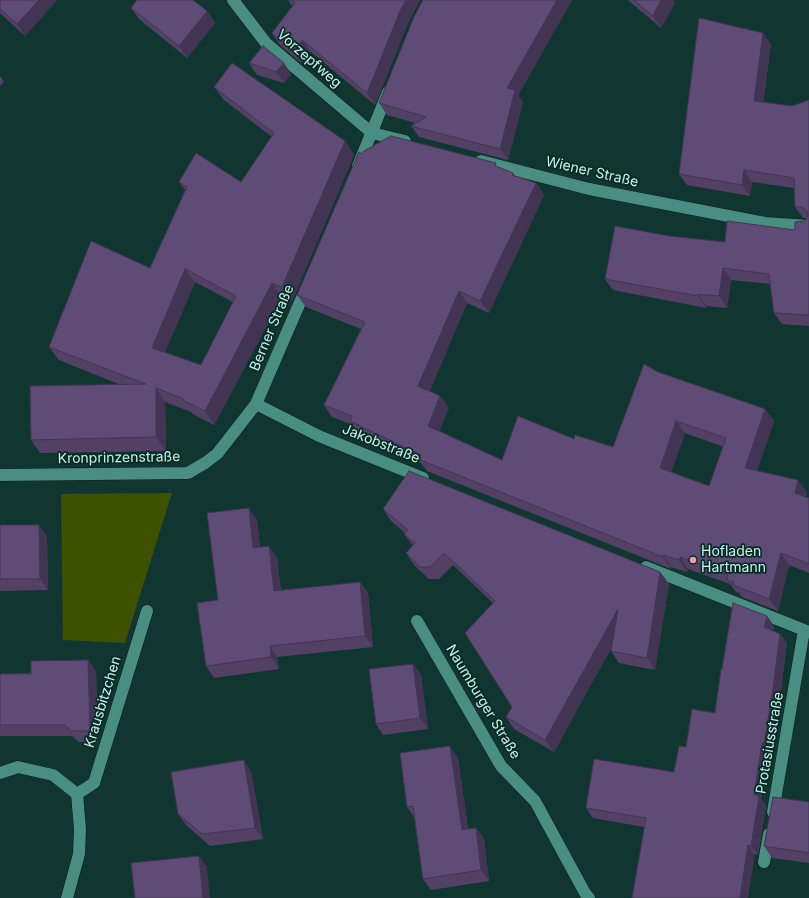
<!DOCTYPE html>
<meta charset="utf-8">
<style>
body{margin:0}
canvas{display:block;background:#113631}
</style>
<canvas width="809" height="898"></canvas>
<script>
const g = document.querySelector('canvas').getContext('2d');
g.lineJoin = 'round';
function fillPath(path, color) {
  g.fillStyle = color;
  g.fill(path, 'evenodd');
}
function poly(rows) {
  const path = new Path2D();
  for (const r of rows) {
    path.moveTo(r[0], r[1]);
    for (let i = 2; i < r.length; i += 2) path.lineTo(r[i], r[i + 1]);
  }
  return path;
}
function strokePath(path, color, width, dash) {
  g.strokeStyle = color;
  g.lineWidth = width;
  g.lineCap = dash ? 'butt' : 'round';
  g.setLineDash(dash || []);
  g.stroke(path);
}
function drawText(font, color, halo, rows, align = 'center') {
  g.font = font + ' Inter,sans-serif';
  g.lineWidth = 3.5;
  g.setLineDash([]);
  g.textBaseline = 'middle';
  g.strokeStyle = halo;
  g.fillStyle = color;
  for (const [text, x, y, turn = 0] of rows) {
    g.save();
    g.translate(x, y);
    g.rotate((+turn || 0) * Math.PI / 180);
    g.textAlign = isNaN(turn) ? turn : align;
    if (halo) g.strokeText(text, 0, 0);
    g.fillText(text, 0, 0);
    g.restore();
  }
}
fillPath(poly([
 [172,493,125,643,63,640,61,494]
]), '#3d5101');
const street = poly([
 [233,0,266,43,372,133,405,141],
 [481,161,589,189,765,223,809,226],
 [358,166,388,92],
 [256,404,319,436,423,478],
 [0,475,188,473,205,463,217,454,256,404,307,286],
 [646,567,809,632],
 [417,621,501,766,535,801,585,893,589,898],
 [0,773,18,767,53,775,77,794,80,829,79,854,67,898],
 [77,794,94,783,147,611],
 [773,812,804,630],
 [764,862,769,834]
]);
strokePath(street, '#061b18', 13);
strokePath(street, '#498d83', 12);
fillPath(poly([
 [0,0,57,0,25,36,0,13],
 [288,0,420,0,408,23,375,105,311,52,301,63,280,45,272,33,292,6],
 [423,0,572,0,518,95,523,102,508,160,419,137,411,126,415,123,387,115,379,103],
 [628,0,673,0,675,3,661,28],
 [131,8,207,11,215,23,187,58,139,19],
 [771,44,763,103,792,106,809,100,809,326,782,324,774,313,771,284,731,280,727,308,706,306,706,308,613,290,605,279,669,236,725,242,795,230,807,218,803,218,795,207,794,188,752,182,750,196,687,185,679,174],
 [249,63,291,74,284,83,257,75],
 [0,76,4,82,0,86],
 [214,87,345,141,354,155,292,301,282,297,214,425,193,414,191,412,165,402,166,451,40,453,31,440,121,385,59,360,49,347,150,268,185,190,179,182,241,182,272,137,224,100],
 [195,282,233,302,201,365,165,352],
 [362,154,499,167,513,173,515,176,536,183,544,195,489,313,467,303,429,391,440,396,449,408,439,431,502,460,574,439,613,447,658,372,765,409,774,421,757,470,807,492,806,497,809,498,809,573,789,565,778,611,742,597,739,593,736,592,730,584,688,569,687,572,671,567,671,569,427,471,421,463,358,433,353,425,332,417,324,405,361,329,306,307,297,295],
 [685,433,724,447,709,486,671,472],
 [383,509,660,572,669,584,655,670,619,663,611,651,611,648,554,752,514,729,506,717,512,707,493,603,453,565,439,579,429,579,414,565,406,553,413,546,404,534,405,533,391,521],
 [257,520,260,547,277,557,281,591,360,582,368,593,373,647,277,657,279,669,214,678,206,666,218,600],
 [0,525,47,536,48,590,0,591],
 [767,616,774,626,773,631,780,634,787,643,780,698,771,753,769,752,761,799,766,806,758,855,644,827,593,818,586,808,674,772,686,747,715,713,722,669],
 [413,664,421,675,428,729,383,735,376,724],
 [96,671,98,742,79,742,72,736,0,736,0,674],
 [458,758,468,829,476,828,484,839,489,881,431,890,423,879,414,817,407,807],
 [251,772,263,839,210,846,186,825,178,814],
 [809,802,809,863,772,858,764,846]
]), '#524165');
fillPath(poly([
 [39,0,57,0,25,36,17,24],
 [406,0,420,0,408,23,375,105,367,93,400,11],
 [557,0,572,0,518,95,523,102,508,160,500,149,507,88],
 [661,0,673,0,675,3,661,28,653,16],
 [207,11,215,23,187,58,179,46],
 [763,33,771,44,762,113,754,101],
 [302,40,311,52,301,63,293,51],
 [284,63,291,74,284,83,276,72],
 [345,141,354,155,292,301,282,287],
 [744,170,752,182,750,196,742,185],
 [536,183,544,195,489,313,480,301],
 [723,268,731,280,727,308,719,296],
 [185,269,195,282,161,361,152,348],
 [272,283,282,297,214,425,205,411],
 [459,291,467,303,427,398,418,386],
 [698,294,706,306,706,308,698,296],
 [156,388,165,402,166,451,156,437],
 [440,396,449,408,436,438,428,426],
 [765,409,774,421,754,480,745,468],
 [676,421,685,433,668,480,660,468],
 [798,480,807,492,804,505,795,493],
 [249,508,257,520,261,559,253,548],
 [39,525,47,536,48,590,40,579],
 [269,546,277,557,282,603,274,591],
 [781,553,789,565,778,611,769,599],
 [663,555,671,567,671,569,663,557],
 [680,557,688,569,687,572,679,560],
 [660,572,669,584,655,670,647,658],
 [360,582,368,593,373,647,365,636],
 [618,609,626,621,554,752,545,740],
 [767,616,774,626,771,637,764,627],
 [780,634,787,643,780,698,771,753,764,743],
 [270,646,277,657,279,669,271,657],
 [88,660,96,671,98,742,90,731],
 [413,664,421,675,428,729,420,718],
 [762,743,769,752,761,799,766,806,758,855,751,846,754,795],
 [450,746,458,758,470,841,462,830],
 [244,760,251,772,263,839,255,828],
 [476,828,484,839,489,881,481,870],
 [748,845,755,855,748,898,740,898],
 [199,856,207,867,210,898,203,898]
]), '#423553');
const building = poly([
 [0,0,39,0,17,24,0,9,0,0],
 [137,0,193,0,207,11,179,46,131,8,137,0],
 [291,0,406,0,400,11,367,93,302,40,293,51,272,33,295,3,291,0],
 [423,0,557,0,507,88,515,90,500,149,411,126,426,117,379,103,414,17,423,0],
 [634,0,661,0,653,16,634,0],
 [699,18,763,33,754,101,792,106,809,100,809,315,774,313,769,274,723,268,719,296,698,294,698,296,605,279,615,226,669,236,725,242,727,221,795,230,795,222,804,221,807,218,808,215,807,211,805,209,801,207,795,207,794,178,744,170,742,185,679,174,699,18],
 [263,46,284,63,276,72,249,63,263,46],
 [232,63,345,141,282,287,272,283,205,411,183,400,184,399,156,388,156,437,31,440,30,386,146,384,49,347,91,241,150,268,187,187,179,182,196,153,241,182,274,133,214,87,232,63],
 [185,269,236,296,201,365,152,348,185,269],
 [391,136,496,163,495,166,513,173,512,175,536,183,480,301,459,291,418,386,440,396,428,426,502,460,518,416,574,439,575,435,613,447,644,364,658,372,765,409,745,468,798,480,795,493,809,498,809,564,781,553,769,599,733,585,734,582,727,580,728,574,680,557,679,560,663,555,663,557,418,459,421,455,350,421,352,416,324,405,365,322,297,295,359,152,362,154,364,151,391,136],
 [676,421,726,438,709,486,660,468,676,421],
 [409,471,660,572,647,658,611,651,618,609,545,740,506,717,512,707,465,633,495,601,444,553,430,567,420,567,406,553,415,543,404,534,408,530,383,509,409,471],
 [249,508,253,548,269,546,274,591,360,582,365,636,270,646,271,657,206,666,197,603,218,600,207,513,249,508],
 [0,525,39,525,40,579,0,579,0,525],
 [733,603,767,616,764,627,780,634,773,689,764,743,762,743,754,795,759,796,751,846,748,845,740,898,632,898,646,818,586,808,594,759,674,772,679,746,686,747,692,709,715,713,721,669,722,669,733,603],
 [88,660,90,731,71,731,65,725,0,725,0,674,31,674,31,661,88,660],
 [413,664,420,718,376,724,369,669,413,664],
 [450,746,462,830,476,828,481,870,423,879,413,806,407,807,400,753,450,746],
 [244,760,255,828,202,834,178,814,171,772,244,760],
 [773,797,809,802,809,853,764,846,773,797],
 [199,856,203,898,135,898,131,863,199,856]
]);
fillPath(building, '#5f4c76');
strokePath(building, '#423553', 1);
for (const [x, y, r, color] of [
 [693,560,4,"#f29aaf"]
]) {
  const dot = new Path2D();
  dot.arc(x, y, r, 0, 2 * Math.PI);
  g.fillStyle = color;
  g.fill(dot);
  strokePath(dot, '#052b27', 1.5);
}
drawText('14px', '#cff0eb', '#052b27', [
 ["Vorzepfweg",309,59,41],
 ["Wiener Straße",592,172,13],
 ["Berner Straße",272,328,-67],
 ["Jakobstraße",381,444,22],
 ["Kronprinzenstraße",119,458,-1],
 ["Krausbitzchen",103,702,-73],
 ["Naumburger Straße",483,702,59],
 ["Protasiusstraße",770,743,-80]
]);
drawText('14px', '#cff0eb', '#052b27', [
 ["Hofladen",701,552],
 ["Hartmann",701,568]
], 'left');
</script>
